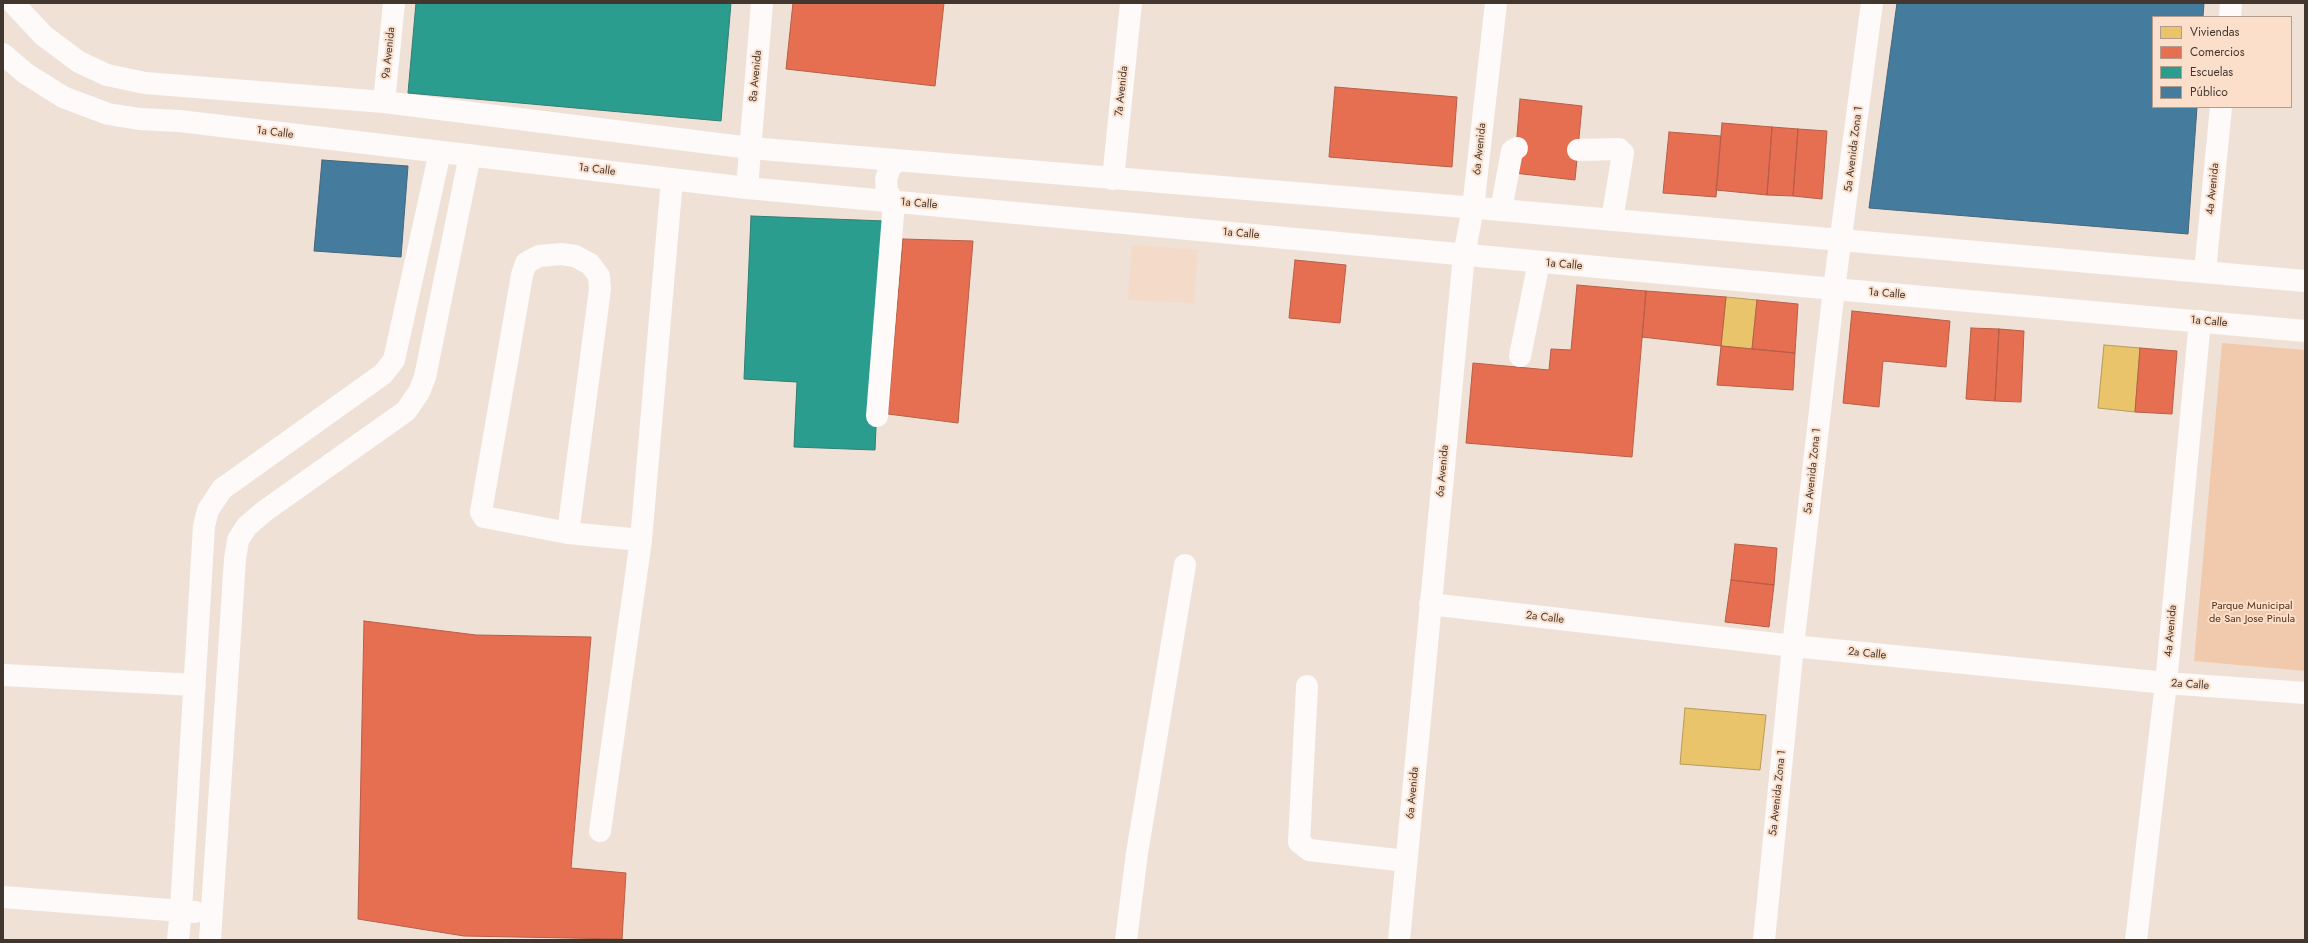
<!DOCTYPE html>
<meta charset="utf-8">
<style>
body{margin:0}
#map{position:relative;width:2308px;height:943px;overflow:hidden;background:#f0e1d6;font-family:Jost,sans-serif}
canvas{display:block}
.frame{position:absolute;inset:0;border:4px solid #42372f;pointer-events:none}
.legend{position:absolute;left:2152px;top:16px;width:140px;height:92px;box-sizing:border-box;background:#fbdfcb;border:1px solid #b19c8d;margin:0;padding:5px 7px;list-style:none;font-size:12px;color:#42372f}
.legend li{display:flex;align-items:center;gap:8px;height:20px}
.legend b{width:20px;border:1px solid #b19c8d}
</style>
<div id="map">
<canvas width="2308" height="943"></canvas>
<div class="frame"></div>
<ul class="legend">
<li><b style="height:11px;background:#e9c46a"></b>Viviendas</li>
<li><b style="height:11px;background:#e76f51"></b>Comercios</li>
<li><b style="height:11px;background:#2a9d8f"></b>Escuelas</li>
<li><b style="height:11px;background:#457b9d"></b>Público</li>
</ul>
</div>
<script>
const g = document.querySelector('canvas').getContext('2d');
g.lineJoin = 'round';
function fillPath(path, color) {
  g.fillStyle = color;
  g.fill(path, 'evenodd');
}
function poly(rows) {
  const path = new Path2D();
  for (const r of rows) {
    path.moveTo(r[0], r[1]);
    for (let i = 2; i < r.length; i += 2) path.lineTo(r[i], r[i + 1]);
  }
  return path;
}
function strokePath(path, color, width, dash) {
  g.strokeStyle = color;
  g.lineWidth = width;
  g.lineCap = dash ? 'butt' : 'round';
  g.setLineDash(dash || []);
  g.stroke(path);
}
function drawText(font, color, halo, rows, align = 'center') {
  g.font = font + ' Jost,sans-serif';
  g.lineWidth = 4;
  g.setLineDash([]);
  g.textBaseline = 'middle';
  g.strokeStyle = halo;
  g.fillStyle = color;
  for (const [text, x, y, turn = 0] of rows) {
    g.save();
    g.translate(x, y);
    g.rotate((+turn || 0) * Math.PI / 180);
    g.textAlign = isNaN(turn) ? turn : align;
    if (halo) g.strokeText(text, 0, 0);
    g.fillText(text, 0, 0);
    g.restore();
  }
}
fillPath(poly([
 [1132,245,1198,250,1194,303,1128,300]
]), '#f4dac8');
fillPath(poly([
 [2222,343,2305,350,2305,671,2194,661]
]), '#f1caad');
const homes = poly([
 [1726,297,1757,300,1752,349,1721,346,1726,297],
 [2104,345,2140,348,2135,412,2098,408,2104,345],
 [1685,708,1766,715,1760,770,1680,764,1685,708]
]);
fillPath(homes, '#e9c46a');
strokePath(homes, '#b79a58', 1);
const shops = poly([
 [793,3,944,3,935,86,786,69,793,3],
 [1335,87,1457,97,1452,167,1329,157,1335,87],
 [1520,99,1582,106,1575,180,1514,173,1520,99],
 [1722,123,1772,127,1767,195,1716,190,1722,123],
 [1772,127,1798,129,1793,196,1767,195,1772,127],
 [1798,129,1827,131,1822,199,1793,196,1798,129],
 [1669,132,1721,136,1716,197,1663,193,1669,132],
 [903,239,973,241,958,423,888,414,903,239],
 [1295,260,1346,265,1340,323,1289,318,1295,260],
 [1577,285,1646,291,1632,457,1466,443,1473,363,1549,370,1551,349,1571,350,1577,285],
 [1646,291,1726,297,1721,346,1642,337,1646,291],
 [1757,300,1798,304,1795,353,1752,349,1757,300],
 [1852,311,1950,321,1946,367,1883,361,1879,407,1843,403,1852,311],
 [1971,328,1999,329,1995,401,1966,399,1971,328],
 [1999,329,2024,331,2021,402,1995,401,1999,329],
 [1721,346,1795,353,1793,390,1717,385,1721,346],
 [2140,348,2177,351,2172,414,2135,412,2140,348],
 [1735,544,1777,548,1774,585,1731,580,1735,544],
 [1731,580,1774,585,1769,627,1725,622,1731,580],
 [364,621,476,635,591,637,571,868,626,873,622,939,464,936,358,919,364,621]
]);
fillPath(shops, '#e76f51');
strokePath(shops, '#b65e47', 1);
const schools = poly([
 [416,3,731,3,721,121,408,93,416,3],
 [751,216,885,221,875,450,794,447,797,382,744,379,751,216]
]);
fillPath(schools, '#2a9d8f');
strokePath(schools, '#317e72', 1);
const public = poly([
 [1897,3,2204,3,2203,17,2153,17,2153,107,2197,107,2188,234,1869,208,1897,3],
 [322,160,408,166,401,257,314,251,322,160]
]);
fillPath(public, '#457b9d');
strokePath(public, '#44677c', 1);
strokePath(poly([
 [1578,150,1619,149,1623,153,1612,220],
 [1501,210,1512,151,1517,148],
 [1520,356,1539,262],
 [568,533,600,289,599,276,590,264,575,256,561,254,539,256,526,263,522,275,481,512,484,517,568,533,641,540],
 [600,831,641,540,672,179]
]), '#fdfaf9', 22);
strokePath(poly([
 [2230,17,2231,3],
 [384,102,394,3],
 [1113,179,1131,3],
 [747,188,762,3],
 [2205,271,2221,107],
 [877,416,894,202],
 [1430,604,1793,646,2166,683,2305,693],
 [3,675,195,685],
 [1307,686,1299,842,1309,850,1406,861],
 [3,897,195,912],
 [178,940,181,909,204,526,208,510,222,489,383,374,394,360,440,152],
 [210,940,235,559,238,540,247,526,266,510,406,411,419,392,425,377,470,155],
 [1126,940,1137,853,1185,565],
 [1399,940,1464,255,1473,208,1496,3],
 [1764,940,1793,646,1834,289,1872,3],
 [2136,940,2166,683,2200,321]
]), '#fdfaf9', 22);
strokePath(poly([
 [13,3,44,36,79,62,107,75,145,83,384,102,750,148,1501,210,2305,281],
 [3,54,25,73,63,97,108,114,140,119,179,121,747,188,1834,289,2305,331],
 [894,202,887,191,886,179,890,167,898,161]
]), '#fdfaf9', 22);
drawText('11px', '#42372f', '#fbdfcb', [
 ["9a Avenida",389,53,-84],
 ["8a Avenida",756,76,-85],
 ["7a Avenida",1122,91,-84],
 ["1a Calle",275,133,7],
 ["6a Avenida",1480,149,-84],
 ["5a Avenida Zona 1",1854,149,-83],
 ["1a Calle",597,170,7],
 ["4a Avenida",2213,189,-84],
 ["1a Calle",919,204,5],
 ["1a Calle",1241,234,5],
 ["1a Calle",1564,265,5],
 ["1a Calle",1887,294,5],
 ["1a Calle",2209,322,5],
 ["6a Avenida",1443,471,-85],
 ["5a Avenida Zona 1",1813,471,-84],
 ["2a Calle",1545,618,7],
 ["4a Avenida",2171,631,-85],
 ["2a Calle",1867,654,6],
 ["2a Calle",2190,685,4],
 ["6a Avenida",1413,793,-85],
 ["5a Avenida Zona 1",1778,793,-84]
]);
drawText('11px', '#523218', '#fbdfcb', [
 ["Parque Municipal",2252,606],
 ["de San Jose Pinula",2252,619]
]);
</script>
